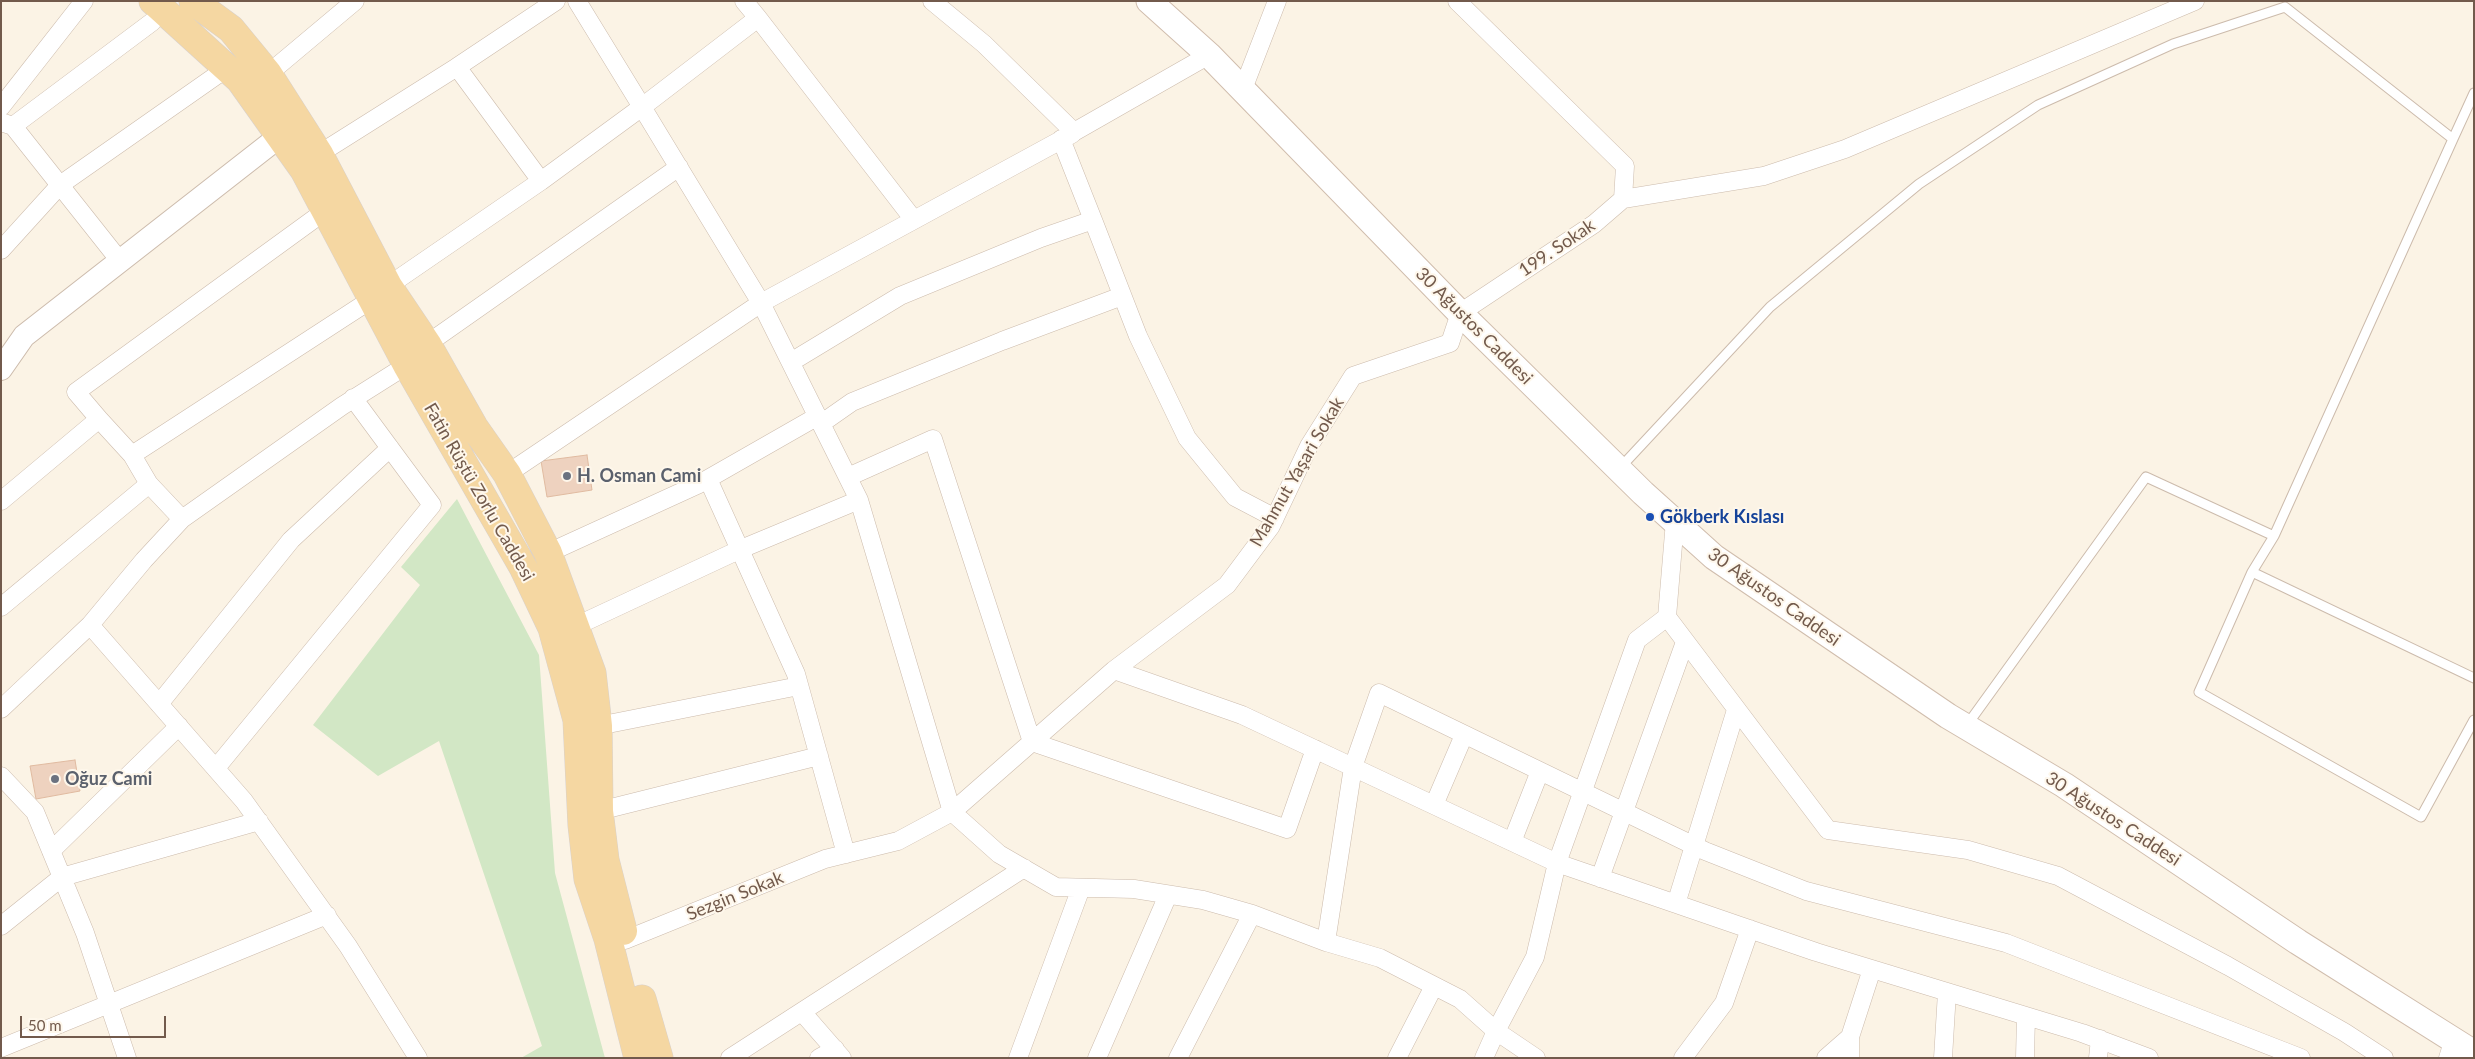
<!DOCTYPE html>
<meta charset="utf-8">
<style>
body{margin:0}
#map{position:relative;width:2475px;height:1059px;overflow:hidden;background:#fbf3e5;font-family:Lato,sans-serif}
canvas{display:block}
.frame{position:absolute;inset:0;border:2px solid #725a4c;pointer-events:none}
.scale{position:absolute;left:20px;top:1016px;width:146px;height:22px;box-sizing:border-box;border:2px solid #725a4c;border-top:0;padding-left:6px;font-size:15px;line-height:18px;white-space:nowrap;color:#725a4c;-webkit-text-stroke:4px #fef7eb;paint-order:stroke}
</style>
<div id="map">
<canvas width="2475" height="1059"></canvas>
<div class="frame"></div>
<div class="scale">50 m</div>
</div>
<script>
const g = document.querySelector('canvas').getContext('2d');
g.lineJoin = 'round';
function fillPath(path, color) {
  g.fillStyle = color;
  g.fill(path, 'evenodd');
}
function poly(rows) {
  const path = new Path2D();
  for (const r of rows) {
    path.moveTo(r[0], r[1]);
    for (let i = 2; i < r.length; i += 2) path.lineTo(r[i], r[i + 1]);
  }
  return path;
}
function strokePath(path, color, width, dash) {
  g.strokeStyle = color;
  g.lineWidth = width;
  g.lineCap = dash ? 'butt' : 'round';
  g.setLineDash(dash || []);
  g.stroke(path);
}
function drawText(font, color, halo, rows, align = 'center') {
  g.font = font + ' Lato,sans-serif';
  g.lineWidth = 4;
  g.setLineDash([]);
  g.textBaseline = 'middle';
  g.strokeStyle = halo;
  g.fillStyle = color;
  for (const [text, x, y, turn = 0] of rows) {
    g.save();
    g.translate(x, y);
    g.rotate((+turn || 0) * Math.PI / 180);
    g.textAlign = isNaN(turn) ? turn : align;
    if (halo) g.strokeText(text, 0, 0);
    g.fillText(text, 0, 0);
    g.restore();
  }
}
fillPath(poly([
 [457,499,539,655,555,873,605,1058,521,1058,542,1046,439,741,378,776,313,725,420,585,401,567]
]), '#d2e7c5');
const building = poly([
 [587,455,592,490,547,497,541,461,587,455],
 [75,760,80,791,36,799,30,766,75,760]
]);
fillPath(building, '#eed2bf');
strokePath(building, '#e0baa0', 1);
const service = poly([
 [2453,139,2474,93],
 [1619,469,1770,307,1919,184,2038,105,2173,44,2285,7,2453,139,2274,536,2146,477,1967,725],
 [2274,536,2252,572,2474,678],
 [2252,572,2199,692,2421,817,2474,720]
]);
const minor = poly([
 [744,1,758,18,642,107,761,303,914,220,758,18],
 [932,1,984,44,1074,132,1209,55],
 [1457,1,1625,166,1623,199,1594,224,1460,313,1450,343,1353,376,1309,446,1271,526,1227,585,1114,670,952,812,999,854,1056,887,1134,889,1203,900,1252,914,1326,942,1353,767,1379,693,1705,851,1806,891,2006,943,2301,1058],
 [457,67,541,181],
 [268,74,355,1],
 [1243,89,1277,1],
 [1,107,84,1],
 [1,122,13,126,152,22],
 [13,126,120,261],
 [319,154,457,67,556,1],
 [1623,199,1764,176,1845,149,2195,1],
 [914,220,1072,134],
 [1093,220,1138,336,1187,438,1235,497,1275,518],
 [1,250,60,185,227,68],
 [388,286,541,181,642,107,577,1],
 [427,344,679,167],
 [791,362,900,296,1041,238,1093,220,1061,139],
 [99,419,132,455,372,299],
 [822,423,852,402,1002,341,1122,296],
 [507,474,761,303,859,500,952,812,898,841,825,859,625,940],
 [848,477,933,439,1032,742,1287,829,1315,749],
 [708,479,796,674,846,854],
 [149,484,182,519],
 [1,501,99,419,76,392,325,211],
 [1675,521,1667,617,1828,830,1968,850,2058,876,2228,966,2344,1032,2384,1058],
 [548,553,699,484,818,416],
 [1,607,149,484,132,455],
 [90,625,144,560,182,519,342,406,407,365],
 [576,626,741,549,859,500],
 [1114,670,1242,715,1557,863,1816,952,2082,1033,2149,1058],
 [159,704,291,540,390,448],
 [1,709,90,625,244,801,348,946,418,1058],
 [598,726,799,686],
 [216,768,432,505,353,398],
 [1,776,35,812,85,933,127,1058],
 [1434,805,1464,735],
 [599,811,819,756],
 [1512,842,1540,771],
 [51,851,179,726],
 [1600,878,1685,642],
 [1676,904,1736,710],
 [1,926,62,877,259,821],
 [1326,942,1380,958,1460,999,1496,1031,1484,1058],
 [802,1012,842,1058],
 [1850,1037,1850,1058],
 [1,1048,327,915],
 [730,1058,1024,868],
 [819,1058,835,1049],
 [1018,1058,1081,888],
 [1097,1058,1168,895],
 [1178,1058,1252,914],
 [1397,1058,1434,986],
 [1536,1058,1496,1031,1535,957,1557,863,1637,640,1667,617],
 [1683,1058,1724,1003,1750,929],
 [1826,1058,1850,1037,1872,969],
 [1943,1058,1947,992],
 [2025,1058,2026,1016],
 [2098,1058,2100,1039],
 [2448,1058,2454,1039]
]);
const tertiary = poly([
 [1,369,24,336,280,136]
]);
const secondary = poly([
 [1149,1,1209,55,1460,313,1643,493,1714,557,1948,716,2064,785,2298,942,2474,1053]
]);
const primary = poly([
 [153,1,240,80,304,170,407,365,523,567,552,628,577,720,582,825,588,879,608,939,638,1058],
 [193,1,231,29,268,74,319,154,388,286,427,344,474,427,507,474,548,553,592,673,598,726,599,811,605,860,623,931],
 [642,999,659,1058]
]);
strokePath(service, '#ccbbac', 11);
strokePath(minor, '#ccbbac', 19);
strokePath(tertiary, '#ccbbac', 24);
strokePath(secondary, '#d0bdad', 27);
strokePath(primary, '#d8d1cd', 29);
strokePath(service, '#fff', 9);
strokePath(minor, '#fff', 18);
strokePath(tertiary, '#fff', 22);
strokePath(secondary, '#fff', 25);
strokePath(primary, '#f5d7a2', 28);
for (const [x, y, r, color] of [
 [567,476,5,"#6b7280"],
 [1650,517,5,"#1a4fb4"],
 [55,779,5,"#6b7280"]
]) {
  const dot = new Path2D();
  dot.arc(x, y, r, 0, 2 * Math.PI);
  g.fillStyle = color;
  g.fill(dot);
  strokePath(dot, '#fef7eb', 2);
}
drawText('18px', '#725a4c', '#fef7eb', [
 ["199. Sokak",1557,248,-34],
 ["30 Ağustos Caddesi",1474,326,45],
 ["Mahmut Yaşari Sokak",1297,472,-60],
 ["Fatin Rüştü Zorlu Caddesi",479,492,60],
 ["30 Ağustos Caddesi",1774,597,35],
 ["30 Ağustos Caddesi",2113,819,33],
 ["Sezgin Sokak",735,896,-22]
]);
drawText('bold 18px', '#5b616d', '#fef7eb', [
 ["H. Osman Cami",577,476],
 ["Oğuz Cami",65,779]
], 'left');
drawText('bold 18px', '#164399', '#fef7eb', [
 ["Gökberk Kıslası",1660,517]
], 'left');
</script>
